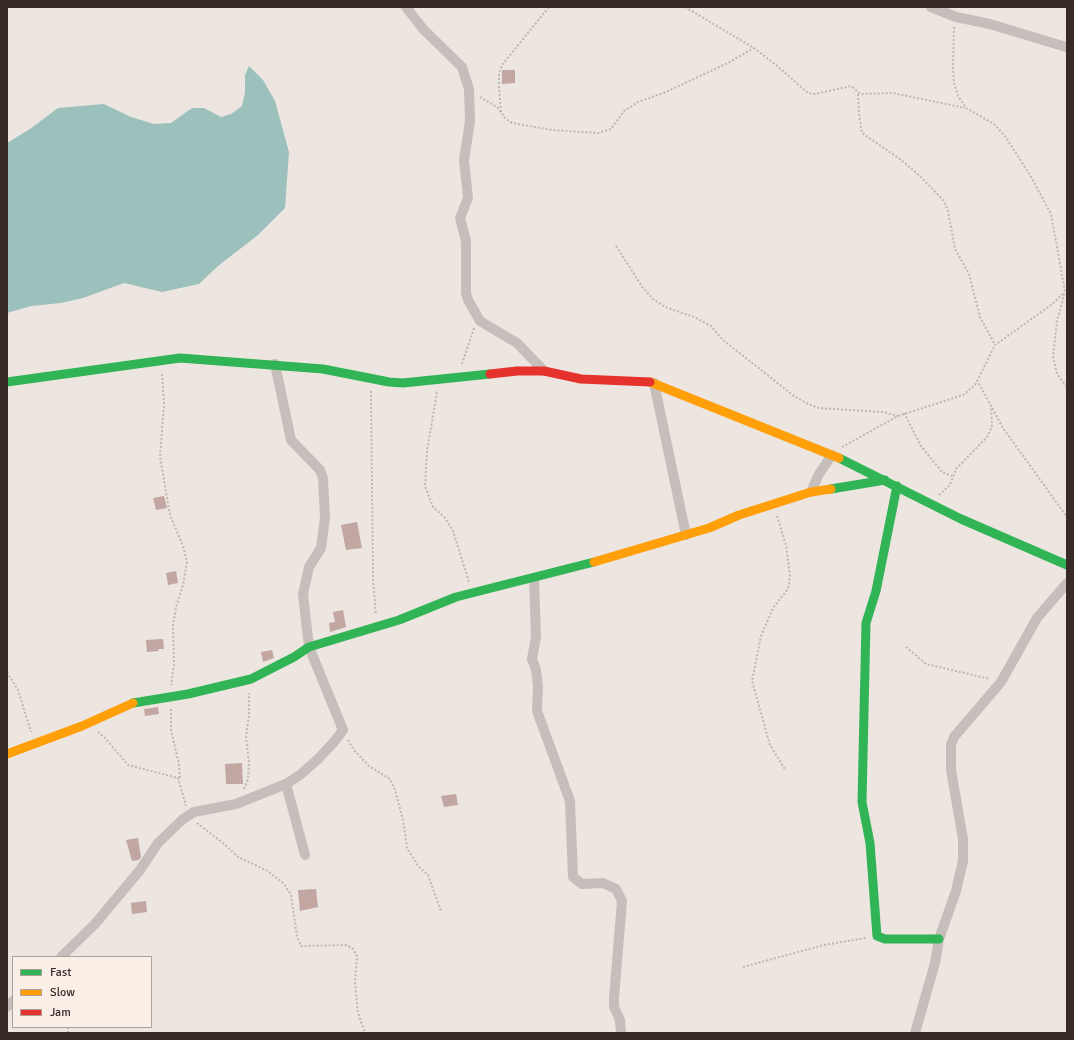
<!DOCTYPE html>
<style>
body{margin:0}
#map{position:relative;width:1074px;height:1040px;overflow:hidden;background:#ede5e0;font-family:Signika,sans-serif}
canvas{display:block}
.frame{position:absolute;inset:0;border:8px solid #372a27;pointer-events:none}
.legend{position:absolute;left:12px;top:956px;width:140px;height:72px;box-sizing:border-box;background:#faefe7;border:1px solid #aca09a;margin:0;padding:5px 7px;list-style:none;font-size:12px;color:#372a27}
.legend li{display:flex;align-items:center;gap:8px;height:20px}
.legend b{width:20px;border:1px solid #aca09a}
</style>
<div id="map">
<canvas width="1074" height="1040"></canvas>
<div class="frame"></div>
<ul class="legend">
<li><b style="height:5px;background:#30b455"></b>Fast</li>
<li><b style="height:5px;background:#ff9f0a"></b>Slow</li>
<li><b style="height:5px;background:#e5322d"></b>Jam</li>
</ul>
</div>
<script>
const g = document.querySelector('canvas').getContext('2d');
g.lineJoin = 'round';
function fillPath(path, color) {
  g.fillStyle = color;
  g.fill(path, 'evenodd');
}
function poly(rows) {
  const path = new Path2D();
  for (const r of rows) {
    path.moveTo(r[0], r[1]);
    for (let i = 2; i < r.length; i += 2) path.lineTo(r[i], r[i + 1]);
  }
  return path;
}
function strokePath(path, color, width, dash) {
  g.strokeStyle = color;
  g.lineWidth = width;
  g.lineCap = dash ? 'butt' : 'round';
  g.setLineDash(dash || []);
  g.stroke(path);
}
fillPath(poly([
 [249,66,263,80,275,101,289,152,285,208,258,235,218,266,199,284,162,292,124,283,83,298,61,303,31,306,7,313,7,143,30,129,58,108,104,104,131,117,154,124,171,123,192,108,204,108,221,117,231,114,242,106,245,92,245,75]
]), '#9cc0bb');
fillPath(poly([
 [502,70,515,70,515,83,502,84],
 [164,496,167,508,156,510,153,498],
 [357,522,362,548,346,550,341,525],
 [176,571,178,583,168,585,166,573],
 [343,610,346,627,330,632,329,623,335,622,333,612],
 [163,639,164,649,158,649,159,651,147,652,146,640],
 [272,650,274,658,263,662,261,652],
 [158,707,159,714,145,716,144,709],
 [242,763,243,784,226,784,225,764],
 [456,794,458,805,444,807,441,796],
 [138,838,141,857,139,860,132,861,126,840],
 [316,889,318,907,300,911,298,890],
 [146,901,147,912,132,914,131,903]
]), '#c1a6a2');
strokePath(poly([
 [685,7,754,48,776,65,808,93,815,94,851,86,861,94,893,93,965,108],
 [954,27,953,68,954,83,958,96,966,108,994,124,1005,136,1030,175,1051,214,1065,292,1057,321,1053,356,1057,374,1067,387],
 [858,94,859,114,862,133,900,159,920,176,944,201,948,211,955,249,969,274,980,317,995,345],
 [480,97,497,107,505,118,512,123,552,130,598,133,611,129,624,111,638,102,666,92,730,62,754,48],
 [501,112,499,87,499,74,502,65,549,7],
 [616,246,643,288,653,299,665,307,694,317,711,326,723,340,794,396,808,404,819,408,883,412,898,416],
 [462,364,474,328],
 [162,374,164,404,160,457,170,515,183,546,187,562,183,585,176,607,173,626,174,665,171,685],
 [977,380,1003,428,1067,517],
 [371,391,373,578,376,615],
 [437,392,427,451,425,486,433,507,445,518,453,531,469,582],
 [904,413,921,446,942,472,952,476],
 [842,447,898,416,963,395,975,385,995,345,1051,305,1064,293],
 [939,495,950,485,956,469,987,437,992,427,991,404],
 [777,516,786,545,790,576,788,589,773,608,761,636,752,681,770,745,786,771],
 [906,647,926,664,990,679],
 [7,672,18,690,31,732],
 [171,709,171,730,179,764,180,780],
 [98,732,104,737,128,765,178,778,186,806],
 [348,740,354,750,369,766,390,779,395,790,403,820,407,848,418,866,428,875,441,911],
 [244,789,248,779,249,763,246,736,249,716,249,693],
 [197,823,223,843,238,857,268,871,284,884,291,895,297,936,301,946,347,945,353,949,357,956,355,983,358,1013,365,1033],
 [743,967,824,945,866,938],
 [68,1027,68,1033]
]), '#bfb6b2', 2, [2, 2]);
strokePath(poly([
 [406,7,423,29,462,67,469,89,470,121,464,160,468,198,460,218,466,241,466,293,468,300,480,321,517,343,544,371],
 [931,7,956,17,990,24,1066,47],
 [654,383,686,535],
 [811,492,819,474,832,455],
 [534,578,536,637,532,659,536,670,538,687,537,711,570,801,573,877,582,884,603,883,616,889,622,901,614,998,614,1007,620,1020,621,1033],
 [286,784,305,855],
 [61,957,95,924,140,870,158,843,183,819,194,812,236,804,286,784,300,775,318,759,334,742,343,730,309,647,303,594,309,567,321,548,325,518,323,478,320,470,291,440,275,364],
 [7,1007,13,1001],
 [915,1033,935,963,939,939,956,891,963,861,963,839,951,770,951,745,954,737,1001,682,1037,618,1067,583]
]), '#c6beba', 10);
strokePath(poly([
 [7,382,180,358,323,369,389,382,403,383,490,374],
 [839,458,961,519,1067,565],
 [897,486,876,591,866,623,862,802,870,843,877,936,885,939,939,939],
 [831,489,885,480],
 [133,703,188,694,251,679,294,657,309,647,399,620,456,597,594,562]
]), '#30b455', 9);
strokePath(poly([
 [650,382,839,458],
 [594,562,709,528,739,515,811,492,831,489],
 [7,754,82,726,133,703]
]), '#ff9f0a', 9);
strokePath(poly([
 [490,374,517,371,544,371,581,379,650,382]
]), '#e5322d', 9);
</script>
